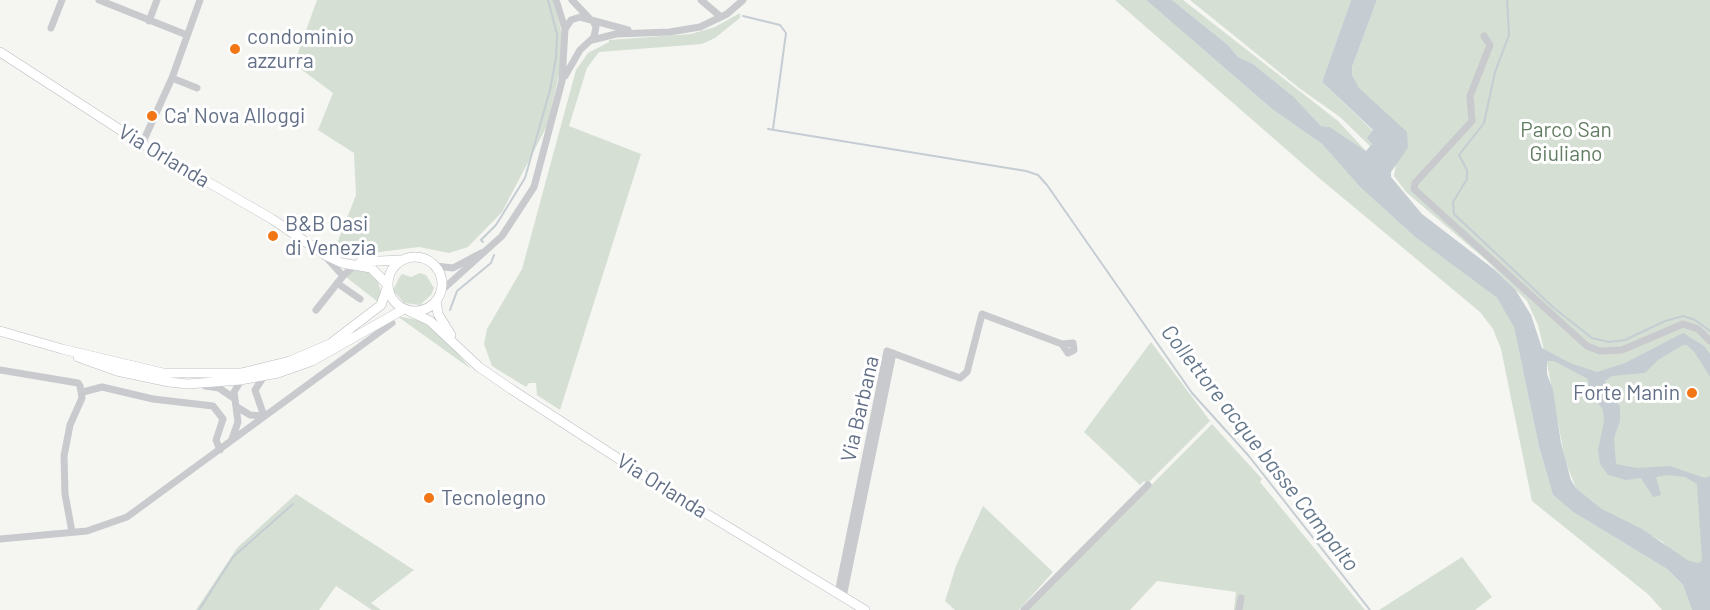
<!DOCTYPE html>
<style>
body{margin:0}
canvas{display:block;background:#f5f6f2}
</style>
<canvas width="1710" height="610"></canvas>
<script>
const g = document.querySelector('canvas').getContext('2d');
g.lineJoin = 'round';
function fillPath(path, color) {
  g.fillStyle = color;
  g.fill(path, 'evenodd');
}
function poly(rows) {
  const path = new Path2D();
  for (const r of rows) {
    if (r.length === 3) {
      path.moveTo(r[0] + r[2], r[1]);
      path.arc(r[0], r[1], r[2], 0, 2 * Math.PI);
      continue;
    }
    path.moveTo(r[0], r[1]);
    for (let i = 2; i < r.length; i += 2) path.lineTo(r[i], r[i + 1]);
  }
  return path;
}
function strokePath(path, color, width, dash) {
  g.strokeStyle = color;
  g.lineWidth = width;
  g.lineCap = dash ? 'butt' : 'round';
  g.setLineDash(dash || []);
  g.stroke(path);
}
function drawText(font, color, halo, rows, align = 'center') {
  g.font = font + ' Barlow,sans-serif';
  g.lineWidth = 6;
  g.setLineDash([]);
  g.textBaseline = 'middle';
  g.strokeStyle = halo;
  g.fillStyle = color;
  for (const [text, x, y, turn = 0] of rows) {
    g.save();
    g.translate(x, y);
    g.rotate((+turn || 0) * Math.PI / 180);
    g.textAlign = isNaN(turn) ? turn : align;
    if (halo) g.strokeText(text, 0, 0);
    g.fillText(text, 0, 0);
    g.restore();
  }
}
fillPath(poly([
 [317,0,553,0,562,34,560,71,547,126,502,212,468,247,449,253,419,247,363,254,334,251,356,195,354,153,318,130,333,93,294,64],
 [1115,0,1146,0,1272,109,1322,144,1360,187,1415,237,1497,298,1514,326,1539,447,1553,495,1573,512,1667,569,1683,585,1692,610,1662,610,1649,595,1532,501,1501,349,1493,329,1480,312,1319,178],
 [1172,0,1183,0,1338,121,1366,151,1330,127,1321,126,1294,97,1253,64,1238,57,1228,45],
 [1190,0,1351,0,1322,82,1373,131,1371,147,1340,117,1299,88],
 [1377,0,1710,0,1710,596,1663,542,1602,509,1576,488,1565,460,1547,363,1538,325,1527,301,1486,260,1406,192,1394,176,1396,164,1408,148,1354,82,1352,75,1352,67],
 [740,13,740,18,715,38,702,44,599,52,587,68,569,126,641,154,560,410,537,395,536,383,529,383,526,387,492,366,484,344,487,329,522,269,576,70,588,53,609,42,609,40,691,34,715,27],
 [355,269,367,271,377,279,381,291,378,302,346,277],
 [420,273,426,275,434,288,431,295,420,305,404,303,393,290,399,278,402,274,411,277],
 [397,316,423,321,446,340,471,369],
 [1151,342,1210,421,1147,484,1144,481,1140,485,1084,432],
 [1212,424,1262,479,1260,482,1365,610,1234,610,1236,592,1157,581,1130,610,1027,610],
 [296,494,414,570,371,603,381,610,372,610,336,586,319,610,196,610,237,548],
 [983,506,1053,572,1019,610,955,610,945,601,956,566],
 [1462,557,1492,597,1475,610,1379,610]
]), '#d5dfd3');
fillPath(poly([
 [1146,0,1172,0,1228,45,1238,57,1253,64,1294,97,1321,126,1330,127,1366,151,1372,144,1367,138,1373,130,1322,82,1351,0,1377,0,1352,67,1352,75,1359,88,1407,132,1408,148,1391,172,1391,177,1422,214,1495,270,1515,289,1531,315,1542,348,1570,363,1597,372,1625,363,1683,333,1704,346,1710,354,1710,377,1695,353,1687,345,1683,345,1658,360,1645,373,1612,376,1605,381,1620,407,1620,421,1614,438,1616,464,1637,468,1670,466,1705,478,1710,476,1710,610,1692,610,1683,585,1667,569,1573,512,1553,495,1539,447,1514,327,1497,298,1415,237,1360,187,1322,144,1272,109],
 [1547,361,1554,361,1588,379,1589,390,1603,410,1604,421,1598,450,1600,464,1608,475,1626,480,1641,478,1653,497,1661,495,1656,477,1667,475,1685,477,1697,484,1702,560,1699,563,1689,561,1642,529,1602,509,1576,488,1571,480,1561,443,1553,390,1547,374]
]), '#c5cdd3');
strokePath(poly([
 [1507,0,1509,35,1495,72,1484,123,1459,155,1467,170,1467,179,1453,202,1454,214,1554,308,1592,338,1609,342,1625,340,1665,321,1683,316,1695,320,1710,331],
 [743,16,780,25,786,33,773,129],
 [768,129,1026,171,1038,175,1047,185,1192,393,1248,455,1370,610],
 [483,242,481,240,496,225,525,178,550,90,556,58,557,34,548,0],
 [450,310,457,291,491,263,494,255],
 [199,610,233,557,293,504]
]), '#c5cdd3', 2);
const major = poly([
 [0,52,142,144,272,219,325,255,342,263,371,268,388,285],
 [415,284,27],
 [360,262,400,260],
 [436,301,438,314,451,335],
 [409,311,430,321,479,367,511,389,656,483,865,610],
 [0,331,62,349,163,373,241,373,290,361,330,344,381,305,388,285],
 [78,357,117,371,169,382,188,384,240,380,278,373,312,361,404,309]
]);
strokePath(major, '#babdc1', 10);
strokePath(poly([
 [99,0,187,35],
 [572,0,589,18],
 [701,0,721,17],
 [149,21,157,0],
 [51,28,62,0],
 [565,29,571,20,580,17,628,30],
 [1484,36,1490,45,1470,96,1472,121,1415,183,1414,189,1587,346,1600,351,1622,350,1683,324,1698,329,1710,341],
 [592,40,616,34,670,32,700,27,727,14,743,0],
 [565,76,580,50,594,37,596,27,593,21],
 [197,88,172,78,200,0],
 [142,144,172,78],
 [325,256,343,276,355,265],
 [436,266,453,268,481,253],
 [337,283,360,299],
 [441,291,502,236,534,187,562,81,565,29,556,0],
 [316,310,343,276],
 [0,370,78,383,80,386,82,398,70,425,64,456,65,494,72,532],
 [205,386,219,388,235,399],
 [83,392,102,387,153,399,213,406,223,419,216,440,220,450],
 [237,407,250,415,264,416,255,390,264,376],
 [232,439,238,422,234,392,242,379],
 [0,539,87,531,127,517,392,323],
 [838,593,887,351,960,378,967,372,982,314,1062,344,1068,353,1074,350,1073,343,1062,344],
 [843,597,893,353],
 [1024,610,1148,485],
 [1239,610,1241,598]
]), '#c8cace', 7);
strokePath(major, '#fff', 9);
for (const [x, y, r, color] of [
 [235,49,6,"#f27616"],
 [152,116,6,"#f27616"],
 [273,236,6,"#f27616"],
 [1692,393,6,"#f27616"],
 [429,498,6,"#f27616"]
]) {
  const dot = new Path2D();
  dot.arc(x, y, r, 0, 2 * Math.PI);
  g.fillStyle = color;
  g.fill(dot);
  strokePath(dot, '#fff', 2);
}
drawText('21px', '#626f86', '#fff', [
 ["condominio",247,37],
 ["azzurra",247,61],
 ["Ca' Nova Alloggi",164,116],
 ["B&B Oasi",285,224],
 ["di Venezia",285,248],
 ["Forte Manin",1680,393,"right"],
 ["Tecnolegno",441,498]
], 'left');
drawText('21px', '#627d62', '#fff', [
 ["Parco San",1566,130],
 ["Giuliano",1566,154]
]);
drawText('21px', '#626f86', '#fff', [
 ["Via Orlanda",164,156,31],
 ["Via Barbana",860,409,-77],
 ["Via Orlanda",662,486,32]
]);
drawText('italic 22px', '#63778a', '#fff', [
 ["Collettore acque basse Campalto",1260,448,52]
]);
</script>
